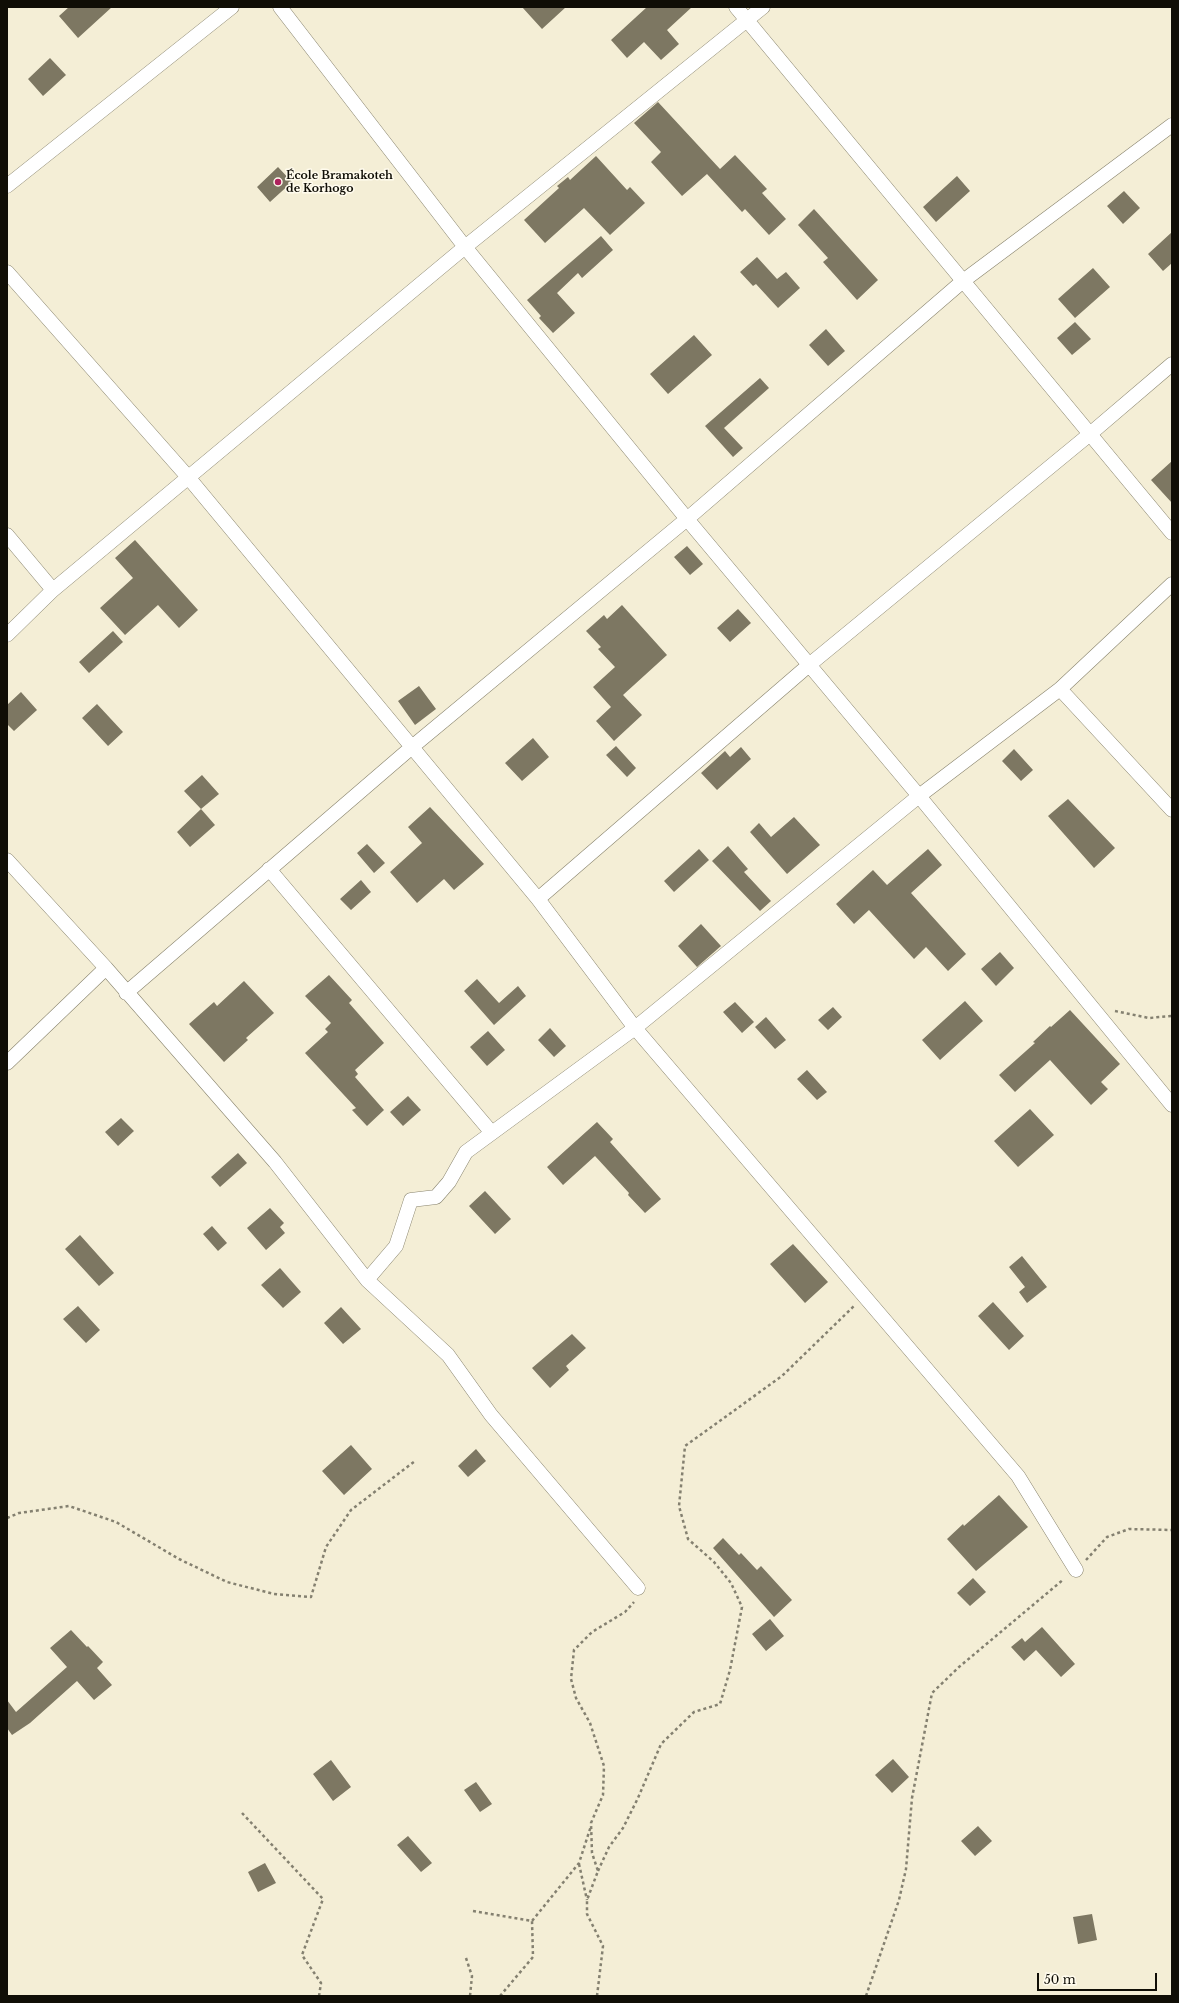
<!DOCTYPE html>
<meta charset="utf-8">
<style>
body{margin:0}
#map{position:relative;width:1179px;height:2003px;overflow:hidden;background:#f4eed6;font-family:"Libre Baskerville",serif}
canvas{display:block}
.frame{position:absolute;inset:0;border:8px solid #100e06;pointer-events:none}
.scale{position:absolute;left:1037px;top:1973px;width:120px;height:18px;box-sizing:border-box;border:2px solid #100e06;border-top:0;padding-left:5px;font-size:12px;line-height:14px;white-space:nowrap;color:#100e06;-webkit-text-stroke:3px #fffbed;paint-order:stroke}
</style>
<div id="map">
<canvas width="1179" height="2003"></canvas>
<div class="frame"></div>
<div class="scale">50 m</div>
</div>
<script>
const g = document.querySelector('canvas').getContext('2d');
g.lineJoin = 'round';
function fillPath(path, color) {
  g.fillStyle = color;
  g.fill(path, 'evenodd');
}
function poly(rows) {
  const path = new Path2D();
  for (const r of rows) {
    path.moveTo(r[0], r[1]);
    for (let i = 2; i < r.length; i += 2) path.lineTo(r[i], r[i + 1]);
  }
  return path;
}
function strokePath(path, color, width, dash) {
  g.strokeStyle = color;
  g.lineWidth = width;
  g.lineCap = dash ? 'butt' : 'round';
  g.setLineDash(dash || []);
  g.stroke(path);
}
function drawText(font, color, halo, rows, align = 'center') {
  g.font = font + ' "Libre Baskerville",serif';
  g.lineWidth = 3;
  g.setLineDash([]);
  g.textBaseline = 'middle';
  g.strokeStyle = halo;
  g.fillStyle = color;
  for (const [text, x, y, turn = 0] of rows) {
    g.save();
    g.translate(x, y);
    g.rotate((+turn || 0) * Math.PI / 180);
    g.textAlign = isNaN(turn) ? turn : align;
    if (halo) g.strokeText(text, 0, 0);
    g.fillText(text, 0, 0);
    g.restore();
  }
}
fillPath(poly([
 [69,7,112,7,78,38,59,16],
 [522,7,566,7,542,29],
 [647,7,692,7,667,30,679,44,661,60,644,42,627,58,611,40],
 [50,58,66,75,43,96,28,79],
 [658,102,720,169,735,155,767,189,762,193,786,219,769,235,745,209,742,212,707,174,682,196,651,162,661,152,634,123],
 [596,156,627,190,630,187,645,203,610,235,584,208,545,243,524,220,559,188,557,186,568,177,570,180],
 [278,167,292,182,270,202,257,187],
 [957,176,970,191,936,222,923,207],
 [1124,191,1140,208,1123,224,1107,206],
 [814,209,878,280,857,300,823,262,828,258,798,225],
 [1172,232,1172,263,1163,271,1148,254],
 [601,236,613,250,582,278,578,273,557,293,575,313,553,333,539,318,541,316,527,300],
 [757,257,777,279,786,272,800,288,778,308,756,284,753,286,740,272],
 [1093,268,1110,287,1075,318,1058,299],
 [1075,322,1091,339,1072,355,1057,338],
 [826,329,845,351,828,366,809,345],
 [694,335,712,355,668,394,650,374],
 [760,378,769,388,724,428,743,448,733,457,705,426],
 [1172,461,1172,503,1151,480],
 [135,540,198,610,179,628,158,605,125,635,100,608,133,578,115,558],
 [687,546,703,564,690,575,674,557],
 [622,605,667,655,623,695,642,715,614,741,596,721,611,707,593,687,615,667,598,649,601,647,586,631,604,615,607,619],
 [738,609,751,623,730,642,717,628],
 [113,631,123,642,89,673,79,662],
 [419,686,436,709,415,725,398,701],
 [21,692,37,710,14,731,7,724,7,705],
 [97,704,123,732,108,746,82,718],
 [533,738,549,757,522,781,505,763],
 [616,746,636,768,627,777,606,755],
 [741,747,751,759,717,790,701,773,725,751,730,757],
 [1014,749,1033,770,1021,781,1002,761],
 [202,775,219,794,201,809,184,791],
 [1068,799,1115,848,1094,868,1048,816],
 [430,807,484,864,454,890,444,879,417,903,390,872,422,843,408,827],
 [201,809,215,825,190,847,177,832],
 [794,817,820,845,787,874,750,832,759,823,771,837],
 [367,844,385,863,374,873,357,853],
 [728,846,748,869,744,872,771,901,760,911,712,861],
 [699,849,709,860,674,892,664,881],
 [928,849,942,865,911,893,966,954,948,971,926,947,914,959,869,910,854,924,836,904,873,870,887,885],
 [361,880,371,892,351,910,340,899],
 [701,924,721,946,697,967,678,946],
 [1000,952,1014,968,996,986,981,969],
 [329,975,352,1000,349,1003,384,1043,355,1070,358,1074,355,1077,384,1110,367,1126,352,1110,356,1108,305,1053,328,1032,325,1029,331,1023,305,996],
 [477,979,499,1003,518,986,526,996,494,1025,464,991],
 [244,981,274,1013,246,1038,248,1040,224,1062,189,1024,214,1002,217,1006],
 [965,1001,983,1021,940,1060,922,1040],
 [735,1002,754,1022,742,1033,723,1012],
 [833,1007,842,1017,828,1030,818,1020],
 [1070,1010,1120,1064,1101,1082,1108,1089,1091,1105,1050,1060,1015,1092,999,1075,1035,1043,1033,1042,1050,1026,1051,1027],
 [766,1017,786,1040,775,1049,755,1027],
 [550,1028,566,1046,554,1057,538,1040],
 [488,1031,505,1050,487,1066,470,1047],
 [807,1070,827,1092,817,1100,797,1079],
 [408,1096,421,1110,403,1126,390,1112],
 [1030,1109,1054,1135,1018,1167,994,1141],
 [121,1118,134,1131,118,1146,105,1132],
 [597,1122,613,1139,610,1142,661,1199,645,1213,628,1195,629,1193,595,1156,563,1185,547,1167],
 [238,1153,247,1163,220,1187,211,1177],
 [485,1191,511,1219,495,1234,469,1206],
 [270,1208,284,1223,280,1227,285,1233,266,1250,247,1228],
 [212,1226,227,1243,218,1251,203,1234],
 [80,1235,114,1273,99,1286,65,1249],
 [793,1244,828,1282,805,1303,770,1264],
 [1022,1256,1047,1287,1027,1303,1019,1292,1025,1287,1009,1267],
 [280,1268,301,1292,283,1308,261,1285],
 [993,1302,1024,1336,1009,1350,978,1316],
 [78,1306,100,1330,86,1343,63,1319],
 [341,1307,361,1329,343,1344,324,1323],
 [572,1334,586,1348,566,1366,569,1370,550,1388,532,1368],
 [351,1445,372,1469,344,1495,322,1471],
 [476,1449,486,1461,468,1477,458,1466],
 [999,1495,1028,1527,976,1571,947,1539,963,1524,964,1526],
 [723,1538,739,1555,741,1553,757,1570,761,1566,792,1600,774,1617,713,1548],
 [973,1578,986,1592,970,1606,957,1593],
 [770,1619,784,1636,766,1651,752,1634],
 [1042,1627,1075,1664,1061,1677,1036,1650,1024,1661,1011,1647,1022,1638,1025,1642],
 [71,1630,87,1647,88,1646,103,1662,97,1668,112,1685,94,1700,77,1681,30,1723,12,1735,7,1728,7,1700,16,1712,67,1667,50,1648],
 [893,1759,909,1777,892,1793,875,1775],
 [331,1760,351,1787,333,1801,313,1774],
 [476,1782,492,1804,480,1812,464,1790],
 [978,1826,992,1841,975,1856,961,1841],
 [408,1836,432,1863,421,1872,397,1845],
 [265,1863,276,1883,258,1892,248,1872],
 [1092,1914,1097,1940,1078,1944,1073,1917]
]), '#7d7762');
const street = poly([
 [280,7,465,247,687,519,919,796,1172,1105],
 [736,7,1172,533],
 [7,186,232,7],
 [7,272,188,477,538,899,635,1028,1018,1476,1076,1570],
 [7,535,53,590],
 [7,635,53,590,465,247,763,7],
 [1060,689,1172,810],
 [7,860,106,968,275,1162,367,1280,448,1355,491,1415,638,1588],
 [269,869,492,1133],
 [538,899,809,665,1090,434,1172,364],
 [126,993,412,747,687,519,963,281,1172,125],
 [7,1063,106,968],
 [367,1280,396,1246,411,1200,436,1197,449,1182,466,1152,635,1028,919,796,1060,689,1172,584]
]);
strokePath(street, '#88836d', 15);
strokePath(poly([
 [1115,1011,1149,1018,1172,1016],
 [7,1518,19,1513,69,1506,116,1522,179,1559,227,1582,274,1594,311,1597,326,1547,351,1510,415,1461],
 [1086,1560,1107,1537,1129,1529,1172,1530],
 [242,1813,323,1899,302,1955,321,1983,319,1996],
 [579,1864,587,1900],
 [598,1871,609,1847,623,1828,638,1798,661,1744,694,1712,720,1704,730,1670,742,1607,731,1583,714,1562,688,1539,679,1506,685,1446,782,1376,854,1306],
 [473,1911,532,1921,579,1863,591,1826],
 [466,1958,472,1976,470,1996],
 [500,1996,533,1957,532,1921],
 [597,1996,603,1946,587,1914,587,1900,598,1871,592,1853,591,1823,603,1795,604,1766,590,1723,576,1698,571,1679,574,1650,592,1632,625,1612,634,1602],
 [866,1996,899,1900,906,1869,912,1798,932,1693,959,1667,1064,1579]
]), '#848070', 2.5, [3, 3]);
strokePath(street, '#fff', 14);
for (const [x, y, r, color] of [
 [278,182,4,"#ae215d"]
]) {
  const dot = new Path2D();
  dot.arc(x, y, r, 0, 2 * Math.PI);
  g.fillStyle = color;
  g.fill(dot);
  strokePath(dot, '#fffbed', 1.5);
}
drawText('bold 11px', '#100e06', '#fffbed', [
 ["École Bramakoteh",286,176],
 ["de Korhogo",286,189]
], 'left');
</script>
